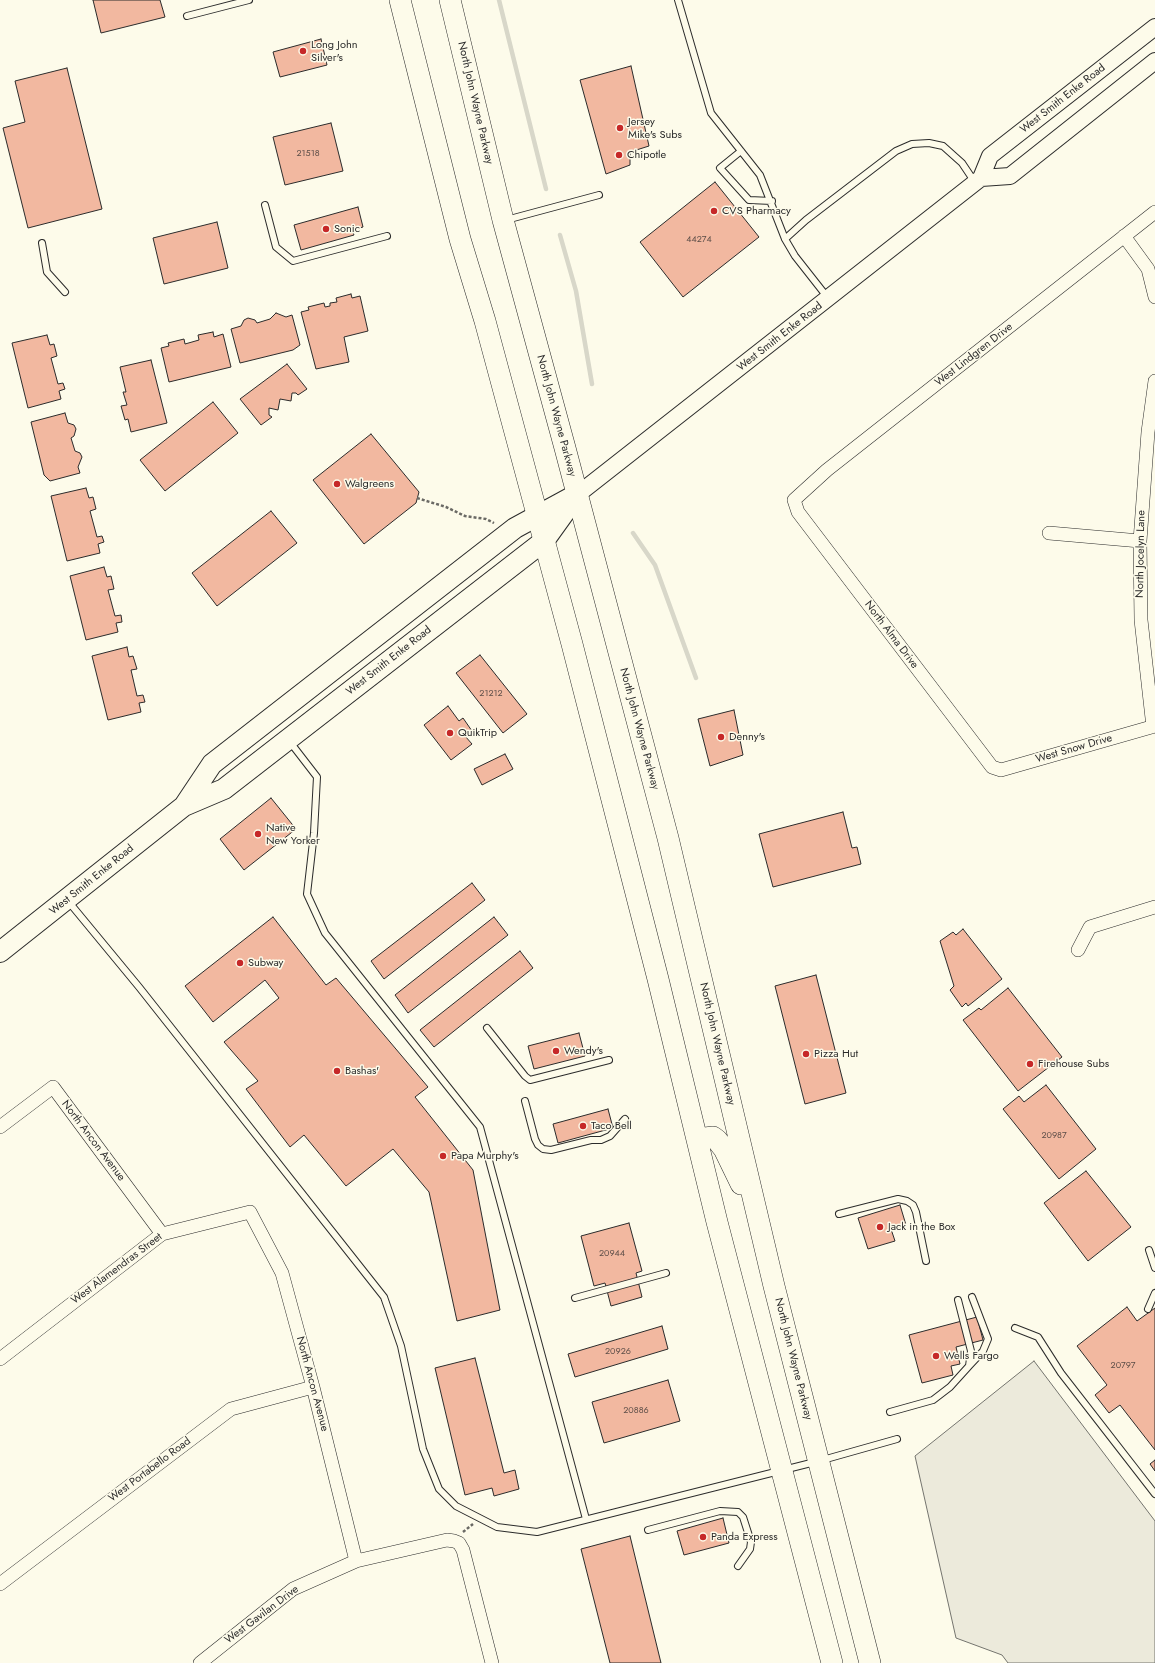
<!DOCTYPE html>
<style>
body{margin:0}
canvas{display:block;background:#fdfbea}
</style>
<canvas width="1155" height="1663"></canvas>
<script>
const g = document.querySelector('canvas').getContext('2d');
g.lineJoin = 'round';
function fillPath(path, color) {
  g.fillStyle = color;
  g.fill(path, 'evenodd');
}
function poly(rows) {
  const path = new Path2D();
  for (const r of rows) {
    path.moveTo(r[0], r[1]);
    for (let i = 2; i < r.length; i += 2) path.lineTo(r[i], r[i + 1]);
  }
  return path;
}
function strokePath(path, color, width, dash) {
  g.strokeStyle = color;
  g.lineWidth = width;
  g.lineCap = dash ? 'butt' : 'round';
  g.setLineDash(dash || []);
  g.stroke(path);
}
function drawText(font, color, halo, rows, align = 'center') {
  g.font = font + ' Jost,sans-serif';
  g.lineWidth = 3;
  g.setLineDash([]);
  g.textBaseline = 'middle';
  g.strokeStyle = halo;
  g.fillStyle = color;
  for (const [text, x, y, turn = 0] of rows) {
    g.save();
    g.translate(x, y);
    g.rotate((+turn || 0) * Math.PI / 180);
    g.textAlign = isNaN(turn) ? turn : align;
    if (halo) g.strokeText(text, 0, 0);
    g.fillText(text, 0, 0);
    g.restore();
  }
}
const parking = poly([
 [1034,1361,1155,1521,1155,1663,1008,1663,1002,1655,956,1638,915,1456,1034,1361]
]);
fillPath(parking, '#eceadb');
strokePath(parking, '#74746e', 1);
strokePath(poly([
 [499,0,546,189],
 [560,235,576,291,592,384],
 [633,533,655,565,696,678]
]), '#d8d7c9', 4.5);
const building = poly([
 [93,0,160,0,165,17,101,33,93,0],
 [321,39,327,65,280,77,273,52,321,39],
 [631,66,649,146,630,152,630,165,606,174,580,80,631,66],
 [67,68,102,209,28,228,3,128,25,122,15,81,67,68],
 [331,123,343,171,285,185,273,137,331,123],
 [715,182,759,237,683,297,640,242,715,182],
 [358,207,363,227,352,230,354,235,301,250,294,225,358,207],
 [217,222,228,268,164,284,153,238,217,222],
 [351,294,352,298,360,296,368,331,344,337,349,362,316,369,301,312,309,310,308,307,324,303,325,307,330,306,330,303,337,302,336,298,351,294],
 [276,313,286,317,292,315,300,345,293,350,240,363,231,329,241,326,244,320,248,318,255,320,257,323,270,319,276,313],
 [213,332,214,337,223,334,231,367,169,382,161,348,169,346,168,343,184,339,185,344,199,340,198,335,213,332],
 [47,335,50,345,54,344,57,356,51,358,58,384,63,383,65,389,59,391,61,399,28,408,12,343,47,335],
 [151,360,167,423,131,432,128,419,125,420,121,406,127,405,123,392,126,392,120,367,151,360],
 [287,364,307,389,298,395,296,393,292,393,291,401,280,399,278,410,269,408,269,415,272,417,261,425,240,399,287,364],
 [213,402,238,433,165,491,140,460,213,402],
 [65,413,68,423,74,425,76,429,74,436,71,438,75,451,80,453,82,457,78,467,80,473,50,481,44,475,31,422,65,413],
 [371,434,419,492,416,503,364,544,313,480,371,434],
 [86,488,89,498,93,497,96,509,90,511,97,537,102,536,104,542,98,544,100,553,67,561,51,496,86,488],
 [271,511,297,543,217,606,192,573,271,511],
 [104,567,107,577,111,576,114,589,108,590,115,616,121,615,122,622,116,623,118,632,86,640,70,576,104,567],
 [127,647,129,657,133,656,137,669,131,670,137,696,143,695,145,702,139,703,141,712,108,720,92,656,127,647],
 [480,655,527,714,503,733,456,673,480,655],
 [448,706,459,721,463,718,472,731,465,736,472,744,451,760,424,725,448,706],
 [734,710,743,755,710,766,698,719,734,710],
 [505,754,513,769,482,785,474,769,505,754],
 [271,798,296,829,244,870,220,839,271,798],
 [843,812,852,848,857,847,861,864,773,887,759,834,843,812],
 [472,883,485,900,384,979,371,961,472,883],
 [273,917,326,985,336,978,428,1087,415,1097,473,1170,500,1310,457,1321,429,1192,393,1149,346,1186,304,1135,290,1147,246,1089,258,1081,224,1042,279,998,265,980,213,1022,185,986,273,917],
 [494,917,508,935,408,1013,395,995,494,917],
 [963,929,1002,979,968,1006,966,1003,962,1007,950,990,954,986,940,941,953,932,956,935,963,929],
 [520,951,533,968,434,1047,420,1030,520,951],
 [816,975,846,1093,805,1104,775,986,816,975],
 [1008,988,1062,1057,1018,1091,963,1020,979,1008,981,1010,1008,988],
 [579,1033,585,1056,534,1069,528,1046,579,1033],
 [1046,1085,1096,1149,1059,1179,1003,1109,1019,1096,1024,1102,1046,1085],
 [608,1109,613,1128,558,1143,553,1124,608,1109],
 [1086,1171,1131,1227,1088,1261,1044,1203,1086,1171],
 [900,1205,906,1225,891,1229,895,1241,868,1249,858,1218,900,1205],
 [629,1223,642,1271,636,1273,642,1297,611,1306,605,1283,594,1286,581,1236,629,1223],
 [1127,1307,1137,1321,1155,1308,1155,1450,1120,1405,1109,1413,1095,1395,1107,1385,1077,1346,1127,1307],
 [977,1317,983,1340,956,1347,960,1364,951,1366,953,1375,922,1383,909,1335,977,1317],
 [662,1326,668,1349,575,1377,568,1354,662,1326],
 [475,1358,504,1473,515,1470,519,1489,494,1496,492,1488,465,1495,435,1368,475,1358],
 [668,1380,680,1421,604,1443,592,1402,668,1380],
 [1155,1460,1155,1471,1150,1464,1155,1460],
 [723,1518,729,1543,684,1555,677,1531,723,1518],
 [630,1536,661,1663,610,1663,581,1549,630,1536]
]);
fillPath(building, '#f2b8a0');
strokePath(building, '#2b2b2b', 1);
const service = poly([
 [678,0,711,113,760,175,785,239,795,256,828,298],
 [187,16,249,0],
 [741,151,720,168,749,200,772,201],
 [265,205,276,247,293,261,387,236],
 [506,220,599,195],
 [785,239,806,220,896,151,912,144,929,143,943,146,962,163,974,181],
 [42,243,47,272,65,292],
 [290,742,317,777,314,833,307,894,325,933,480,1127,586,1519],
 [68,901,139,987,384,1297,401,1346,423,1449,439,1489,456,1506,497,1527,537,1532,819,1461,897,1439],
 [487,1028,525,1076,530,1080,609,1060],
 [525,1101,535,1139,538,1145,543,1149,551,1150,591,1140,601,1140,610,1136,625,1119],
 [839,1214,898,1199,907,1201,913,1205,916,1212,926,1261],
 [1149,1250,1155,1268],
 [575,1298,666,1273],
 [1148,1309,1155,1293],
 [1015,1328,1038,1337,1061,1373,1155,1494],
 [969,1366,983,1351,988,1339,972,1297],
 [890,1412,933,1400,950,1387,969,1366,971,1351,958,1300],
 [648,1530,720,1511,738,1512,743,1517,751,1542,750,1549,738,1566]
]);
const minor = poly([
 [1155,212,827,470,794,500,798,512,992,767,1001,770,1155,726],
 [1124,236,1148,269,1155,297],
 [1049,533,1140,541],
 [1153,727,1141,620,1140,541,1148,432,1155,381],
 [1078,950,1090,927,1155,907],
 [0,1127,53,1087,162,1234],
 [0,1359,162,1234,250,1212,282,1273,313,1387,356,1561],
 [0,1584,231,1409,313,1387],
 [200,1663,293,1589,356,1561,447,1540,454,1541,459,1543,463,1550,492,1663]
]);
const tertiary = poly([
 [981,178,1010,176,1155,61],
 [577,495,981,178,990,156,1155,27]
]);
const primary = poly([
 [184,806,212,764,515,528,572,497],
 [0,952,184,806,224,789,544,541,577,495]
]);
const trunk = poly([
 [400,0,460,239,485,321,572,644,658,979,717,1222,832,1663],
 [450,0,503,220,565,448,668,838,774,1286,870,1663],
 [698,1139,713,1137,717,1140,724,1149,741,1184]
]);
strokePath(service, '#2b2b2b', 8);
strokePath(minor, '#2b2b2b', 14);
strokePath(tertiary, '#2b2b2b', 18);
strokePath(primary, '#2b2b2b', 22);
strokePath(trunk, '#2b2b2b', 22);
strokePath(poly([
 [417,498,446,507,465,516,486,519,494,523],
 [463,1532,473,1524]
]), '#6a6964', 2.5, [3, 2]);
strokePath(service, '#fdfbea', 6);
strokePath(minor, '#fdfbea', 13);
strokePath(tertiary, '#fdfbea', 16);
strokePath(primary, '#fdfbea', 20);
strokePath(trunk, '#fdfbea', 21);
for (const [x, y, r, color] of [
 [303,51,4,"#c62828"],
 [620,128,4,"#c62828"],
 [619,155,4,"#c62828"],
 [714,211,4,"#c62828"],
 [326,229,4,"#c62828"],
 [337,484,4,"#c62828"],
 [450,733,4,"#c62828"],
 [721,737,4,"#c62828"],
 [258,834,4,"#c62828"],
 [240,963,4,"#c62828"],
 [556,1051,4,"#c62828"],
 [806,1054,4,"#c62828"],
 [1030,1064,4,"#c62828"],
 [337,1071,4,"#c62828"],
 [583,1126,4,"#c62828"],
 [443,1156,4,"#c62828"],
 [880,1227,4,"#c62828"],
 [936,1356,4,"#c62828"],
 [703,1537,4,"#c62828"]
]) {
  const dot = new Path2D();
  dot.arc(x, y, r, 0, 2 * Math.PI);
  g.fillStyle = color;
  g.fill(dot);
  strokePath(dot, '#fdfbea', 1.5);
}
drawText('9px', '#5d4e48', null, [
 ["21518",308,154],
 ["44274",699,240],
 ["21212",491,694],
 ["20987",1054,1136],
 ["20944",612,1254],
 ["20926",618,1352],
 ["20797",1123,1366],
 ["20886",636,1411]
]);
drawText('11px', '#2b2b2b', '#fdfbea', [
 ["Long John",311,45],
 ["Silver's",311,58],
 ["Jersey",628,122],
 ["Mike's Subs",628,135],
 ["Chipotle",627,155],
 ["CVS Pharmacy",722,211],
 ["Sonic",334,229],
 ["Walgreens",345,484],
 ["QuikTrip",458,733],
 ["Denny's",729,737],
 ["Native",266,828],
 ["New Yorker",266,841],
 ["Subway",248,963],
 ["Wendy's",564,1051],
 ["Pizza Hut",814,1054],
 ["Firehouse Subs",1038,1064],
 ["Bashas'",345,1071],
 ["Taco Bell",591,1126],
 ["Papa Murphy's",451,1156],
 ["Jack in the Box",888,1227],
 ["Wells Fargo",944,1356],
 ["Panda Express",711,1537]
], 'left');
drawText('11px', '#2b2b2b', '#fdfbea', [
 ["West Smith Enke Road",1063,99,-38],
 ["North John Wayne Parkway",475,103,77],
 ["West Smith Enke Road",780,337,-38],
 ["West Lindgren Drive",974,355,-38],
 ["North John Wayne Parkway",556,416,75],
 ["North Jocelyn Lane",1141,554,-89],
 ["North Alma Drive",891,635,53],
 ["West Smith Enke Road",389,661,-38],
 ["North John Wayne Parkway",639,729,75],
 ["West Snow Drive",1074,749,-16],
 ["West Smith Enke Road",92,880,-39],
 ["North John Wayne Parkway",717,1044,77],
 ["North Ancon Avenue",93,1141,53],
 ["West Alamendras Street",117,1269,-37],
 ["North John Wayne Parkway",793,1359,76],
 ["North Ancon Avenue",312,1384,75],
 ["West Portabello Road",150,1470,-37],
 ["West Gavilan Drive",262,1615,-37]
]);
</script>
